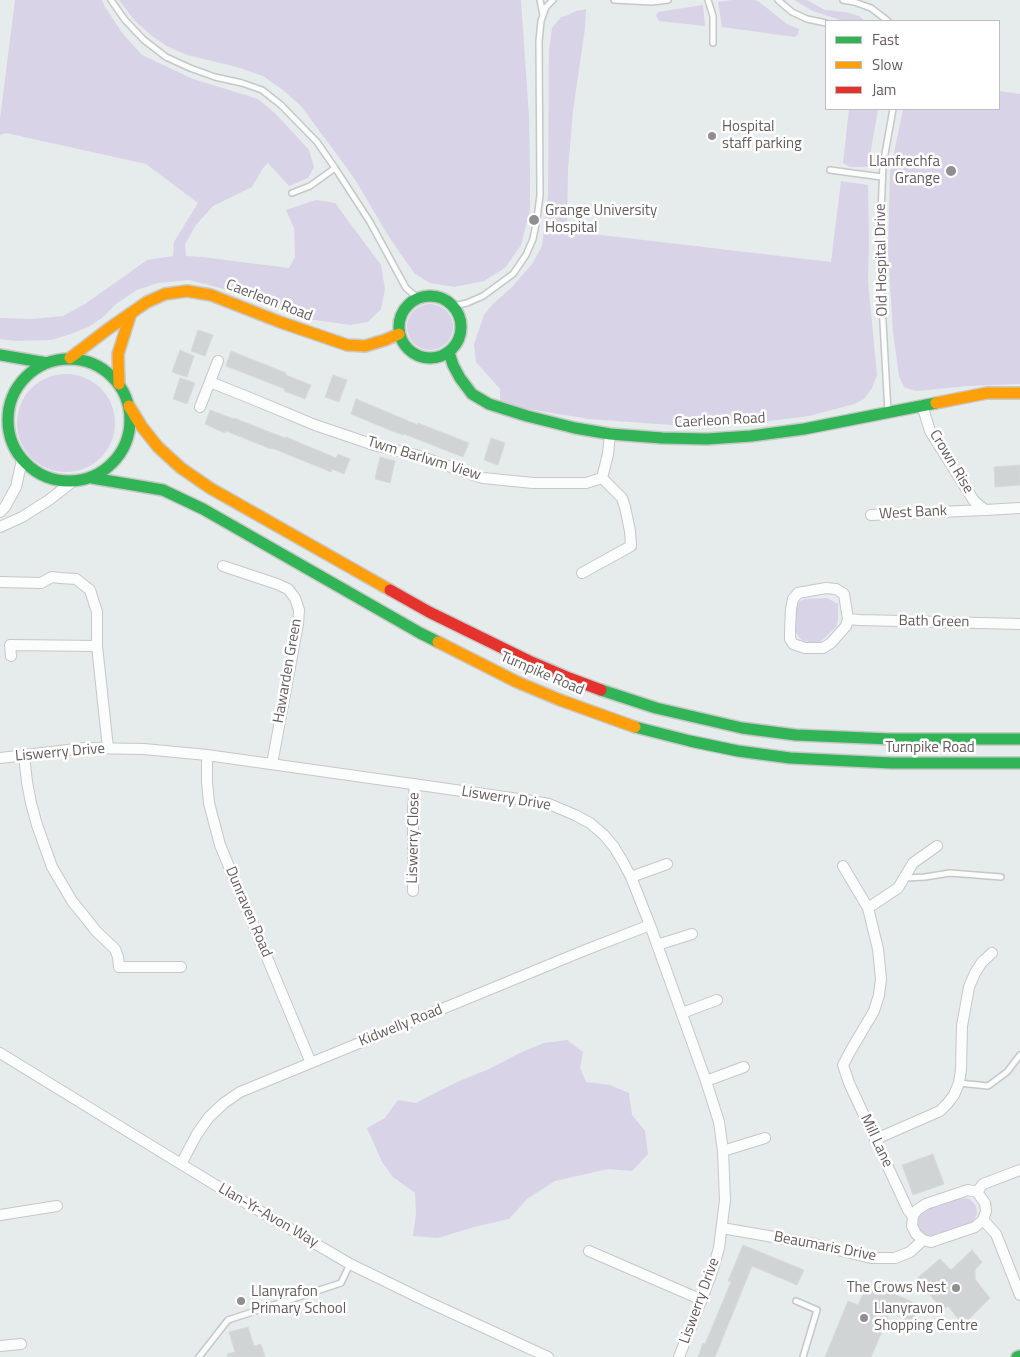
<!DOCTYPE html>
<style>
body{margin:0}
#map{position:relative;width:1020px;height:1357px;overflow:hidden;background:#e6ebeb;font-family:"Titillium Web",sans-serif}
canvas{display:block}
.legend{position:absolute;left:825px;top:20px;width:175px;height:90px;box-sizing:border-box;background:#fff;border:1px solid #c1bdbe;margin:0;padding:6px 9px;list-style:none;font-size:15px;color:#645b5c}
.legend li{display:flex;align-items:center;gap:10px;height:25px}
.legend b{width:25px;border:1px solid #c1bdbe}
</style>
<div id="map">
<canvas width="1020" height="1357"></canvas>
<ul class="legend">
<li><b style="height:6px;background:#30b455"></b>Fast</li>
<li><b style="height:6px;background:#ff9f0a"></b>Slow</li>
<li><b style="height:6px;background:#e5322d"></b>Jam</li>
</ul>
</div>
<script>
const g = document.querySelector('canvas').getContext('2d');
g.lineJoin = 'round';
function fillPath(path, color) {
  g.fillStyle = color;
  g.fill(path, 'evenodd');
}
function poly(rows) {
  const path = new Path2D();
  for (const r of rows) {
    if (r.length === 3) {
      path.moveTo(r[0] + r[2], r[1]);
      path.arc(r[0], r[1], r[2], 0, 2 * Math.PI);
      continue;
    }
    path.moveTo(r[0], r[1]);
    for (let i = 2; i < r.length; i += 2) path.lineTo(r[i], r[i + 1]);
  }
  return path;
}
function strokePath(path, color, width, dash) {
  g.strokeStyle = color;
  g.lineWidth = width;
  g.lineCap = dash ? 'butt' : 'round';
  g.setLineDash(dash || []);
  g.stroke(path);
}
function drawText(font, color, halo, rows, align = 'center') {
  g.font = font + ' "Titillium Web",sans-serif';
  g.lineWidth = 5;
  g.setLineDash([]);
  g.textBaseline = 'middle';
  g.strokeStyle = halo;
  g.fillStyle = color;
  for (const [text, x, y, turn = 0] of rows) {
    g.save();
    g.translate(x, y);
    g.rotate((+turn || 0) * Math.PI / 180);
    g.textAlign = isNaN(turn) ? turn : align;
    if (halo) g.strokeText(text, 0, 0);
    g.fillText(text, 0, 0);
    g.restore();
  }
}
fillPath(poly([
 [15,0,102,0,105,7,123,34,142,55,193,79,258,99,276,114,309,150,314,167,308,178,289,186,268,163,263,168,252,187,213,206,196,225,185,244,186,256,202,257,289,268,295,257,294,228,286,210,316,200,335,203,381,265,385,289,381,309,368,322,350,325,294,317,265,304,232,291,189,280,158,283,137,290,117,303,102,318,88,327,71,334,51,340,16,341,0,339,0,318,32,319,63,316,85,304,147,260,173,256,174,242,198,203,146,164,6,133,0,135,0,119],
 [119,0,521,0,529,117,530,169,530,210,521,245,505,268,484,281,454,287,430,283,414,273,389,237,356,181,338,156,301,106,283,90,263,76,237,67,187,55,167,46,152,36,135,21],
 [732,0,754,0,758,1,787,24,799,29,798,34,795,37,722,27,718,2],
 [794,0,807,0,825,10,845,12,859,16,865,21,843,21,813,11],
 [703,5,705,26,659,21,656,15,658,12],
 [586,9,585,28,573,111,568,170,567,231,831,262,841,181,868,185,869,240,868,281,877,375,872,388,864,399,854,404,809,416,713,428,589,419,516,407,500,401,500,389,476,362,474,344,484,315,492,305,512,287,532,264,542,246,548,195,549,51,552,28,561,17,566,16,576,11],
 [999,91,1020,94,1020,384,968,386,916,391,904,387,899,376,893,332,888,251,890,173,903,109,999,109],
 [849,109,878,109,868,167,850,167,843,163],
 [430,327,23],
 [66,423,49],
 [827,598,838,604,838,621,836,627,819,643,803,641,798,636,796,632,795,610,797,605,800,601,805,599],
 [567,1040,583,1052,580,1068,586,1082,610,1085,629,1093,632,1115,645,1131,648,1154,632,1171,608,1169,555,1181,527,1199,509,1219,474,1227,438,1238,413,1236,416,1214,415,1193,393,1177,382,1162,367,1128,385,1118,398,1100,416,1103,457,1082,489,1069,522,1052,544,1043],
 [962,1198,970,1199,976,1206,977,1214,973,1222,934,1235,925,1236,921,1233,916,1226,917,1217,923,1210]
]), '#d9d3e8');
const building = poly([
 [198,330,213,335,205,356,191,351,198,330],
 [180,350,194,356,187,377,172,372,180,350],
 [231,351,286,373,286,375,311,385,305,399,284,391,285,389,226,366,231,351],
 [333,375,347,380,339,402,325,397,333,375],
 [180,378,195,383,187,404,173,399,180,378],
 [356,399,418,425,418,423,469,443,463,457,404,434,403,435,392,431,351,414,356,399],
 [210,410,234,419,234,418,285,438,286,437,336,458,338,454,350,459,344,474,332,469,331,472,272,448,271,449,226,431,225,433,205,424,210,410],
 [491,438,505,443,498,465,484,460,491,438],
 [380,457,395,461,390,483,375,479,380,457],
 [1020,465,1020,485,995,487,994,467,1020,465],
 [933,1154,944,1184,913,1195,902,1165,933,1154],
 [743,1245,804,1270,797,1285,752,1266,715,1357,698,1357,703,1343,705,1344,731,1282,728,1281,743,1245],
 [972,1250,982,1262,975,1270,975,1279,990,1298,963,1325,948,1306,943,1310,916,1279,940,1259,951,1270,972,1250],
 [868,1283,920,1305,913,1322,890,1313,871,1357,825,1357,848,1301,858,1305,868,1283],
 [248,1327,254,1346,261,1344,265,1357,228,1357,227,1354,235,1352,229,1332,248,1327]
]);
fillPath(building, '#d0d4d5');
strokePath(building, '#d5dada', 1);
const lane = poly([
 [111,0,125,20,144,40,166,57,190,68,215,77,242,83,262,90,281,105,317,142,335,168,370,222,406,288,418,298],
 [540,0,543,15],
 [614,0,652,2,668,0],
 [708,0,713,16,713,43],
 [778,0,792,12,807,19,826,23],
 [843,0,854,2,871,8,888,21],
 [830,170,882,177],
 [292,193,310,186,335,168],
 [453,306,467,303,483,296,513,274,526,255,533,239,537,219,540,195,539,41,541,21,546,7,553,0],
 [888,412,881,286,880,237,883,165,893,109],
 [905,878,925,877,950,873,1001,877],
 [959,1083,988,1086,1007,1072,1020,1055],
 [796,1301,817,1310,803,1357],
 [199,1357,228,1320,341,1283,350,1264]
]);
const street = poly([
 [210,382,250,398,315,425,377,446,416,455,483,478,533,483,586,483,602,478,608,454,610,434],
 [922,405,930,431,974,501,985,510,1020,508],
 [200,407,218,361],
 [0,512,5,507,16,487,22,460],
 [871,515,985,510],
 [0,527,22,517,49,500,72,482],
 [223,566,277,584,288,589,295,598,299,610,298,624,272,764],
 [582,573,631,546,630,531,625,507,622,498,602,478],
 [0,582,41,583,52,577,60,578,76,579,90,590,97,612,97,646,108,748],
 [826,588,836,589,844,594,848,619,846,626,831,643,823,648,805,648,793,644,790,639,790,629,791,609,793,599,798,593,826,588],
 [848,619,860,620,1020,624],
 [11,656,10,645,97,646],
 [207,755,207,782,209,803,220,845,311,1063],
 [24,756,27,782,31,803,37,825,52,867,72,901,85,917,96,931,115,949,118,957,119,967,181,967],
 [0,758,84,748,144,749,207,755,526,800,549,804,575,815,590,823,604,835,614,847,623,862,631,877,650,925,706,1081,719,1122,723,1151,725,1200,719,1248,711,1275,679,1357],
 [843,866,868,908,878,949,881,979,879,995,874,1011,851,1050,843,1065,849,1083,908,1210,913,1216],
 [631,877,667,864],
 [413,891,413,810,415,784],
 [868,908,898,888,913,863,937,846],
 [657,945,692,934],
 [682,1013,717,1000],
 [0,1053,212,1183,350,1264,426,1301,548,1357],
 [706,1081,744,1067],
 [876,1139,940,1111,947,1104,954,1095,959,1083,961,1070,962,1026,969,987,975,973,982,962,992,953],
 [723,1151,765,1138],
 [181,1164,197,1134,209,1117,224,1103,240,1092,583,951,650,925],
 [968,1190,977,1192,985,1203,986,1211,983,1220,975,1227,931,1242,923,1240,916,1234,912,1226,913,1216,917,1210,926,1204,968,1190],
 [977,1192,983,1184,1020,1170],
 [0,1215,57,1206],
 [983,1220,996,1234,1020,1295],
 [722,1228,814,1244,871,1258,895,1258,910,1252,923,1240],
 [589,1251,702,1300],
 [0,1346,21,1344]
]);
const fast = poly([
 [430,327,31],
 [449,352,453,365,460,378,472,394,489,404,527,416,575,428,610,434,662,438,707,439,751,436,804,429,936,403],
 [0,355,47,363],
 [69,420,61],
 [92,478,163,490,203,509,420,633,438,642],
 [601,690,656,708,742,728,796,735,890,739,1020,739],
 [635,727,690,741,738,751,790,758,891,763,1020,763],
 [1017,1357,1020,1356]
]);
const slow = poly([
 [70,358,108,329,147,302,165,294,187,291,211,295,280,322,347,345,365,346,385,340,399,334],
 [119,384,118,354,131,313],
 [936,403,987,393,1020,393],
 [129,406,142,427,158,447,181,468,210,488,390,590],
 [438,642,517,682,560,700,635,727]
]);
const jam = poly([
 [390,590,429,612,529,661,569,678,601,690]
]);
strokePath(lane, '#c7c7c7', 8);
strokePath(street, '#c7c7c7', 12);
strokePath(fast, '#c8c8c8', 14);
strokePath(slow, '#c8c8c8', 14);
strokePath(jam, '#c8c8c8', 14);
strokePath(lane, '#fbfcfc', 5);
strokePath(street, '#fbfcfc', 10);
strokePath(fast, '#30b455', 11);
strokePath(slow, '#ff9f0a', 11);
strokePath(jam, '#e5322d', 11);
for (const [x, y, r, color] of [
 [712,136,5,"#928d8e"],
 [951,171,6,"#928d8e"],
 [534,220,6,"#928d8e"],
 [956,1288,5,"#928d8e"],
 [241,1301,5,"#928d8e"],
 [864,1318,5,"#928d8e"]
]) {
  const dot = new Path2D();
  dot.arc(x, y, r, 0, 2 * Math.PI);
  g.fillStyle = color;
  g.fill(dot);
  strokePath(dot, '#fff', 2);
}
drawText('15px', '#645b5c', '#fff', [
 ["Hospital",722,127],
 ["staff parking",722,144],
 ["Llanfrechfa",940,162,"right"],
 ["Grange",940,179,"right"],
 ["Grange University",545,211],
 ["Hospital",545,228],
 ["The Crows Nest",946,1288,"right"],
 ["Llanyrafon",251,1292],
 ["Primary School",251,1309],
 ["Llanyravon",874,1309],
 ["Shopping Centre",874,1326]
], 'left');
drawText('15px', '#645b5c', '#fff', [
 ["Old Hospital Drive",882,260,-91],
 ["Caerleon Road",269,301,21],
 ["Caerleon Road",720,421,-3],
 ["Twm Barlwm View",424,459,17],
 ["Crown Rise",951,462,59],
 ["West Bank",913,513,-3],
 ["Bath Green",934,622,1],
 ["Hawarden Green",288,671,-80],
 ["Turnpike Road",542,674,23],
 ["Turnpike Road",930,748],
 ["Liswerry Drive",60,753,-5],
 ["Liswerry Drive",506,799,9],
 ["Liswerry Close",414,838,-89],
 ["Dunraven Road",248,912,67],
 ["Kidwelly Road",401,1026,-22],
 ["Mill Lane",876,1141,65],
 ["Llan-Yr-Avon Way",268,1216,30],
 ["Beaumaris Drive",825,1247,11],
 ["Liswerry Drive",700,1301,-70]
]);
</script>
